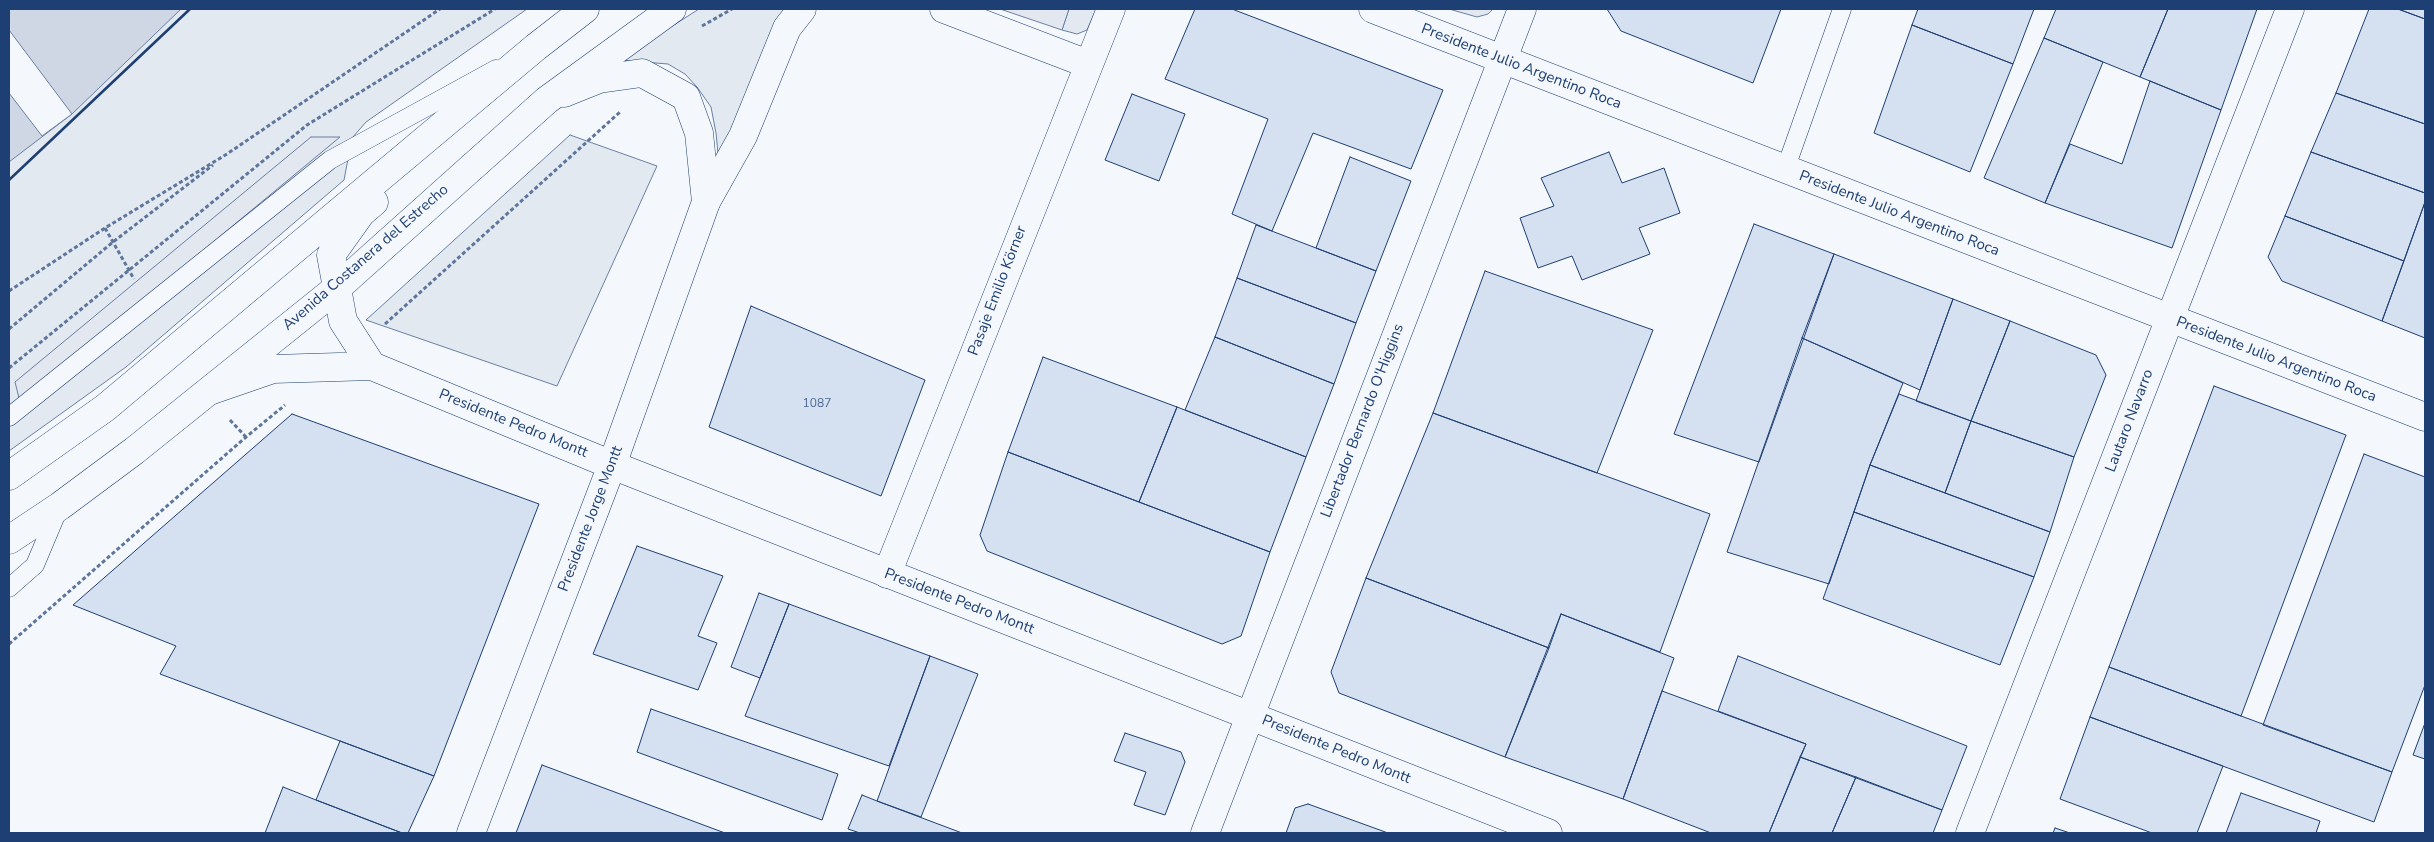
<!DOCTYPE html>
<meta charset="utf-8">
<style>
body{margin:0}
#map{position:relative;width:2434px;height:842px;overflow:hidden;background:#f4f7fb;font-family:"Nunito Sans",sans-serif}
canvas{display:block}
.frame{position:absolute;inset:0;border:10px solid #1d3f73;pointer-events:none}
</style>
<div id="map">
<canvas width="2434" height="842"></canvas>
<div class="frame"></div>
</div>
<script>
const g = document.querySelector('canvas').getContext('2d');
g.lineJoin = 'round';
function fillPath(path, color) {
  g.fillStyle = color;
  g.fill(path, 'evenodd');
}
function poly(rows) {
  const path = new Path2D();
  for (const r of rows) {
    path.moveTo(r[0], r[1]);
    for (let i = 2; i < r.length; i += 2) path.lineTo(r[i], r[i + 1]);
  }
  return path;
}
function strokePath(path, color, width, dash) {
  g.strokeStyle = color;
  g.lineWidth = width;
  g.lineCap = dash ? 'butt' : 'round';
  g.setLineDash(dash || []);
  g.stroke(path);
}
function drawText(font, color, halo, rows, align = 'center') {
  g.font = font + ' "Nunito Sans",sans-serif';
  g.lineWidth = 4;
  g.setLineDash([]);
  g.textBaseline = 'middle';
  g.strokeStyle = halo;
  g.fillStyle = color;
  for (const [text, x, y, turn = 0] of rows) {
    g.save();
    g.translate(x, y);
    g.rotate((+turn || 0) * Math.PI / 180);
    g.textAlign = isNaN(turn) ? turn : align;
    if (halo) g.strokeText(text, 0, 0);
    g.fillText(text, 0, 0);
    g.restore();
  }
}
const green = poly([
 [172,9,527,9,366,122,352,138,344,180,126,367,9,451,9,157,172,9],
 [699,9,787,9,719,163,716,133,711,107,697,87,685,74,668,64,619,60,699,9],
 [1069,9,1096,9,1087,30,1077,34,1062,30,1069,9],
 [570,135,657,166,557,386,366,320,570,135]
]);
fillPath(green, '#e3e9f0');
strokePath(green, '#687fa3', 1);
const parking = poly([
 [1000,9,1069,9,1062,30,1000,9],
 [1449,9,1493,9,1488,14,1477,17,1449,9],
 [311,137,340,137,20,402,15,382,311,137]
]);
fillPath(parking, '#e3e8f0');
strokePath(parking, '#687fa3', 1);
const water = poly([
 [9,9,181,9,72,114,9,162,9,9]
]);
fillPath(water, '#cfd7e4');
strokePath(water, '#687fa3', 1);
const pier = poly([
 [9,30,72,114,42,136,9,93,9,30]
]);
fillPath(pier, '#f4f7fb');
strokePath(pier, '#687fa3', 1);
const building = poly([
 [1195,9,1232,9,1443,90,1411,169,1313,133,1272,231,1232,214,1268,119,1165,79,1195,9],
 [1607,9,1781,9,1753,83,1621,31,1607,9],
 [1918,9,2034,9,2013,64,1912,25,1918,9],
 [2056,9,2168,9,2140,77,2044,38,2056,9],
 [2168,9,2257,9,2221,110,2140,77,2168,9],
 [2369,9,2398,9,2425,19,2425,124,2336,93,2369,9],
 [2398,9,2425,9,2425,19,2398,9],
 [1912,25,2013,64,1970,172,1874,133,1912,25],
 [2044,38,2103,62,2045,203,1984,178,2044,38],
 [2150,81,2221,110,2172,248,2045,203,2070,144,2122,164,2150,81],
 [2336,93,2425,124,2425,193,2311,152,2336,93],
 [1132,94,1185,114,1159,181,1105,160,1132,94],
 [1609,152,1622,183,1664,168,1680,213,1639,228,1650,254,1582,280,1572,256,1538,268,1520,218,1554,206,1541,178,1609,152],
 [2311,152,2425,193,2425,202,2404,261,2285,216,2311,152],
 [1350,157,1411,181,1376,271,1316,248,1350,157],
 [2425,202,2425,338,2382,321,2425,202],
 [2285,216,2404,261,2382,321,2282,281,2268,257,2285,216],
 [1754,224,1834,254,1759,462,1674,434,1754,224],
 [1256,225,1376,271,1356,323,1237,278,1256,225],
 [1834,254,1953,299,1920,390,1802,338,1834,254],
 [1485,271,1653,330,1597,473,1433,413,1485,271],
 [1237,278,1356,323,1334,384,1215,337,1237,278],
 [1953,299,2010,321,1971,421,1916,401,1953,299],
 [751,306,925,380,881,496,709,427,751,306],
 [2010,321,2096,355,2106,375,2074,457,1971,421,2010,321],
 [1215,337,1334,384,1306,457,1185,410,1215,337],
 [1802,338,1903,383,1870,465,1829,584,1727,552,1802,338],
 [1043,357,1177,407,1139,502,1008,452,1043,357],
 [2214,386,2346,435,2241,716,2109,667,2214,386],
 [1899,394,1971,421,1945,493,1870,465,1899,394],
 [1177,407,1306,457,1270,552,1139,502,1177,407],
 [1433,413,1710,514,1660,652,1561,614,1549,648,1366,578,1433,413],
 [292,414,539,504,434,776,160,674,176,646,73,605,292,414],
 [1971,421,2074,457,2050,532,1945,493,1971,421],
 [1008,452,1270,552,1241,636,1222,644,987,551,980,535,1008,452],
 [2364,454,2425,477,2425,685,2392,772,2263,725,2364,454],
 [1870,465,2050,532,2034,577,1854,512,1870,465],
 [1854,512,2034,577,2000,665,1823,599,1854,512],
 [637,546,723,576,698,636,717,643,698,690,593,654,637,546],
 [1366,578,1549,648,1505,757,1339,693,1331,672,1366,578],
 [759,593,789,604,760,678,731,667,759,593],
 [789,604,930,656,889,766,745,716,789,604],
 [1561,614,1674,658,1623,799,1505,757,1561,614],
 [930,656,978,674,921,817,877,801,930,656],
 [1738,656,1967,746,1942,810,1800,757,1806,744,1718,711,1738,656],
 [2109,667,2392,772,2374,822,2090,717,2109,667],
 [1662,691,1806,744,1769,833,1711,833,1623,799,1662,691],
 [651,709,838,774,822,820,637,752,651,709],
 [2090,717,2223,766,2197,833,2152,833,2060,799,2090,717],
 [2425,723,2425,759,2413,755,2425,723],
 [1125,733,1181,752,1185,762,1165,815,1134,805,1146,772,1114,761,1125,733],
 [340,741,434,776,408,833,402,833,316,800,340,741],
 [1800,757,1856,777,1832,833,1769,833,1800,757],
 [542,765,725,833,516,833,542,765],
 [1856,777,1942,810,1933,833,1832,833,1856,777],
 [283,787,316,800,402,833,265,833,283,787],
 [2241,793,2320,821,2316,833,2226,833,2241,793],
 [862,795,877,801,962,833,860,833,848,829,862,795],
 [1308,804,1388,833,1286,833,1295,808,1308,804],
 [2055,828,2070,833,2053,833,2055,828]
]);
fillPath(building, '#d5e0f0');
strokePath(building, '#1d3f73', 1);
const lane = poly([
 [1785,170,1842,9],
 [9,417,330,160,496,69],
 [9,588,35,565,59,508]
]);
const street = poly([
 [944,9,1088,64],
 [706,202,743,136,787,28,802,9],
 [887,574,1111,9],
 [1205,833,1522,9],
 [1970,833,2290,9]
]);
const secondary = poly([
 [1373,9,2425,417],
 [337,288,343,321,372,366],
 [212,390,273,369,372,366,612,465,1548,833],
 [471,833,612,465,706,202,699,133,686,97,642,73,599,79,564,93]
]);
const primary = poly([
 [337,288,331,255,361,213,374,202],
 [9,476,105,408,536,47,585,9],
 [9,540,60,506,134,451,337,288,547,100,672,9]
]);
strokePath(lane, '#1d3f73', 19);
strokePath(street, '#1d3f73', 29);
strokePath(secondary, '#1d3f73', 29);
strokePath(primary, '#1d3f73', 29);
strokePath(poly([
 [702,26,732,9],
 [105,228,134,279],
 [9,291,105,228,227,154,440,9],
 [385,324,620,112],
 [9,329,113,242,213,165],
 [9,368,307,125,495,9],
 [230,420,246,437],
 [9,644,246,437,285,405]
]), '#5e769c', 3, [4, 2.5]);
strokePath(lane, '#f4f7fb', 18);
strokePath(street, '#f4f7fb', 28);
strokePath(secondary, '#f4f7fb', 28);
strokePath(primary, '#f4f7fb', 28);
strokePath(poly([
 [9,180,190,9]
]), '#1d3f73', 2.5);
drawText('12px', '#4b6792', null, [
 ["1087",817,404]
]);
drawText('15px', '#1d3f73', '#f4f7fb', [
 ["Presidente Julio Argentino Roca",1521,67,21],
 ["Presidente Julio Argentino Roca",1899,214,21],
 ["Avenida Costanera del Estrecho",366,258,-41],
 ["Pasaje Emilio Körner",998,291,-69],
 ["Presidente Julio Argentino Roca",2276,360,21],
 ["Libertador Bernardo O'Higgins",1363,421,-69],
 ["Lautaro Navarro",2130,421,-69],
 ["Presidente Pedro Montt",513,424,22],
 ["Presidente Jorge Montt",591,519,-69],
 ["Presidente Pedro Montt",959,602,21],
 ["Presidente Pedro Montt",1336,750,22]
]);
</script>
